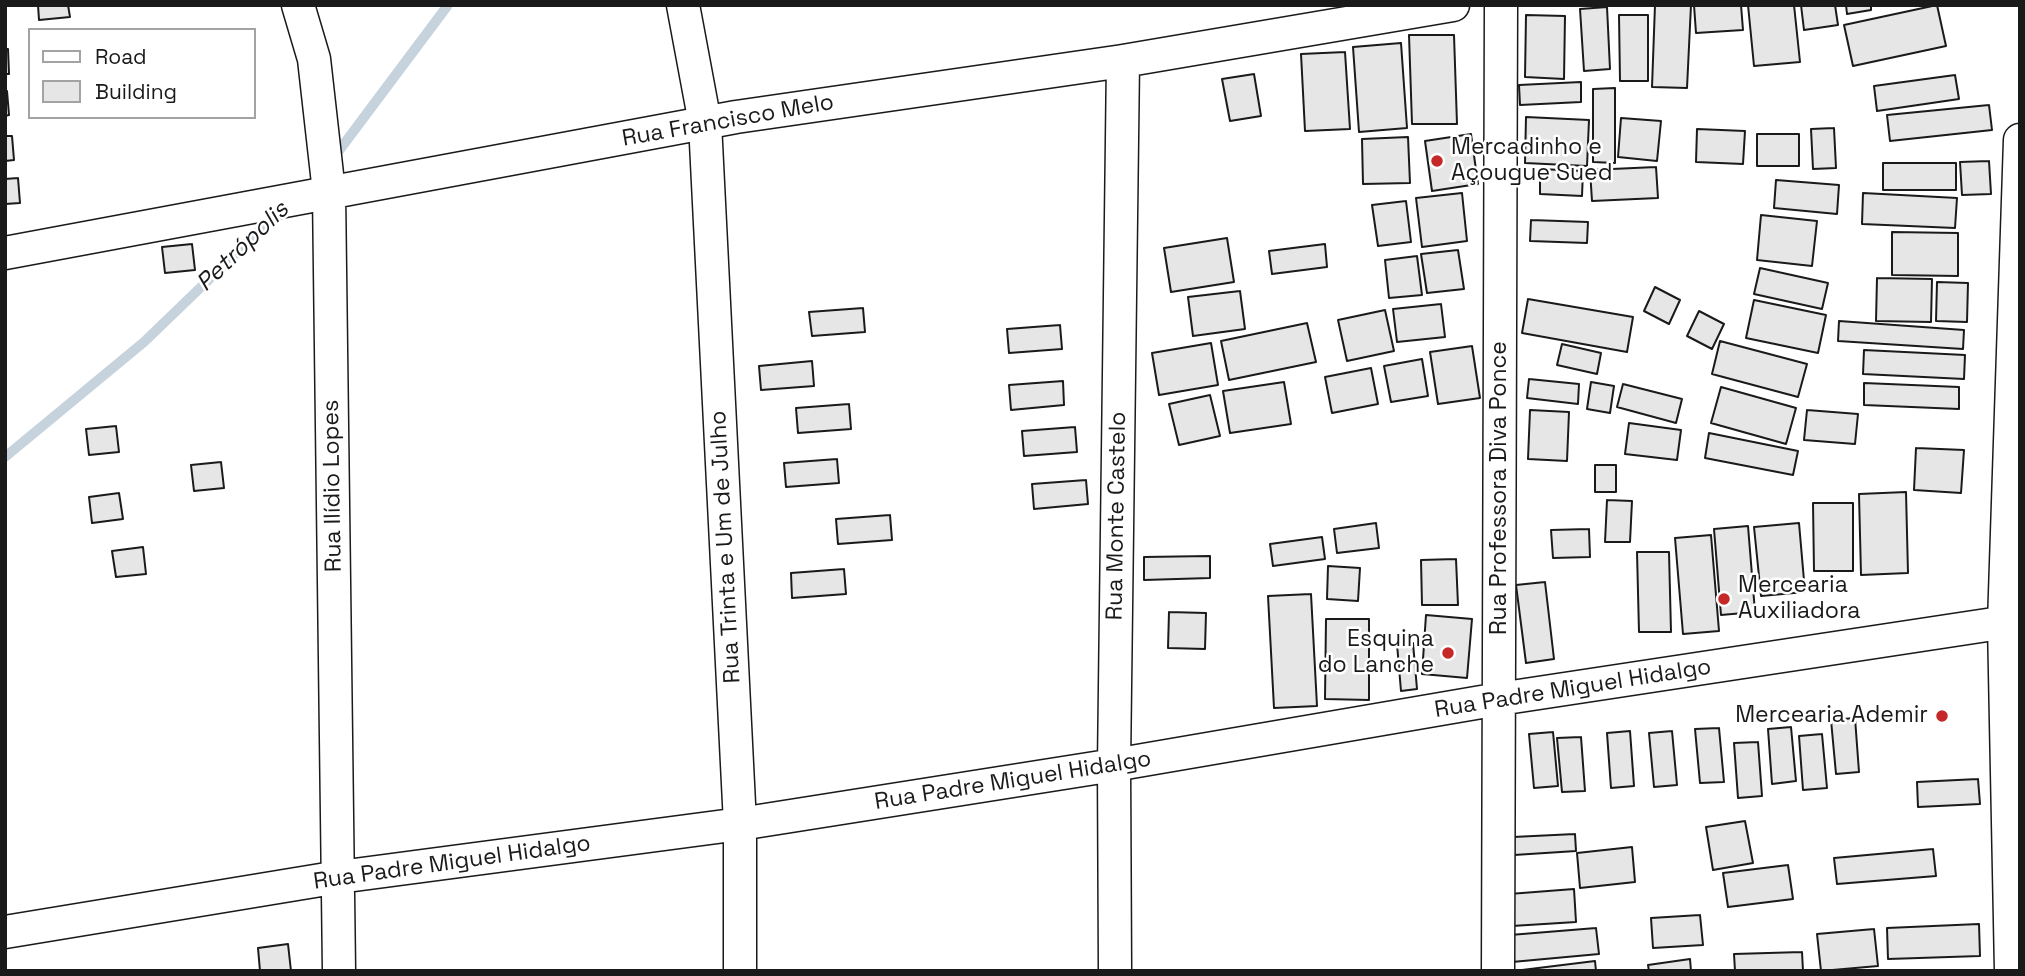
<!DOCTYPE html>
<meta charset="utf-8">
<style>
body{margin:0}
#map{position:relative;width:2025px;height:976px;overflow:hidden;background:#fff;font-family:"Space Grotesk",sans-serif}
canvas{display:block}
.frame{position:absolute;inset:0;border:7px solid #1a1a1a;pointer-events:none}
.legend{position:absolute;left:28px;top:28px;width:228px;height:91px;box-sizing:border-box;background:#fff;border:2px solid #a3a3a3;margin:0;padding:9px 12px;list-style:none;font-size:21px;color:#1a1a1a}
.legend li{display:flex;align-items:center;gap:14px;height:35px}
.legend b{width:35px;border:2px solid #a3a3a3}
</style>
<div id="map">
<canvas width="2025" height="976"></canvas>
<div class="frame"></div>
<ul class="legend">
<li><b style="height:9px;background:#fff"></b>Road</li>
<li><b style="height:19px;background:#e6e6e6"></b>Building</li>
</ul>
</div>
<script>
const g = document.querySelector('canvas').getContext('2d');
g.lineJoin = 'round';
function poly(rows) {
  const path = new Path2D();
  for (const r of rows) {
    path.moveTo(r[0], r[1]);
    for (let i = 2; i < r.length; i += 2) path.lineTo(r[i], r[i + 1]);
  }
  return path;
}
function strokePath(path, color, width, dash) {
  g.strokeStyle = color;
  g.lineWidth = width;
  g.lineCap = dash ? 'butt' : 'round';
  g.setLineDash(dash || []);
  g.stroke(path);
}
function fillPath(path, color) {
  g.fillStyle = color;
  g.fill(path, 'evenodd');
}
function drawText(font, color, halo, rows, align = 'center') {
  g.font = font + ' "Space Grotesk",sans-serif';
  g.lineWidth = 5;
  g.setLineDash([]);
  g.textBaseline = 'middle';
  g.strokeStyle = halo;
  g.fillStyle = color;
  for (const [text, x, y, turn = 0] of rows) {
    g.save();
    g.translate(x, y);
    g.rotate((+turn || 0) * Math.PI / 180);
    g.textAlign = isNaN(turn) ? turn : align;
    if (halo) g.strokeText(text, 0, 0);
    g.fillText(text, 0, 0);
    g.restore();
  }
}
strokePath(poly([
 [332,160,448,5],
 [5,457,144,342,281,210]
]), '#c6d2dc', 10);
const building = poly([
 [38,5,68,5,70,17,39,20,38,5],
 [1655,5,1691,5,1687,88,1652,87,1655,5],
 [1694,5,1741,5,1743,30,1696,33,1694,5],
 [1748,5,1794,5,1800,62,1754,66,1748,5],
 [1801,5,1835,5,1838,25,1804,30,1801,5],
 [1846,5,1871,5,1871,10,1847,14,1846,5],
 [1937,5,1946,46,1853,66,1844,25,1937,5],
 [1607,7,1610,69,1584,71,1580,9,1607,7],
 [1526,15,1565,16,1564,79,1525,77,1526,15],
 [1619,15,1648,15,1648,81,1620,81,1619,15],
 [1409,35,1454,35,1457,124,1412,124,1409,35],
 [1401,43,1407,128,1359,132,1353,47,1401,43],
 [5,49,8,49,9,74,5,74,5,49],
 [1345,52,1350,129,1305,131,1301,54,1345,52],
 [1254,74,1261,116,1230,121,1222,79,1254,74],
 [1955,75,1959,99,1877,111,1874,86,1955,75],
 [1581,82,1581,102,1520,105,1519,85,1581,82],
 [1615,88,1615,163,1593,162,1593,89,1615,88],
 [5,91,7,91,9,115,5,116,5,91],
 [1989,105,1992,130,1890,141,1887,115,1989,105],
 [1526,117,1589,120,1587,166,1525,163,1526,117],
 [1621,118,1661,121,1657,161,1618,157,1621,118],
 [1834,128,1836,168,1813,169,1811,129,1834,128],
 [1697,129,1745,131,1743,164,1696,162,1697,129],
 [1471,134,1478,184,1432,191,1425,141,1471,134],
 [1757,134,1799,134,1799,166,1757,166,1757,134],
 [5,136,12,136,14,160,5,161,5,136],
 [1408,137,1410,183,1363,184,1362,139,1408,137],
 [1989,161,1991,194,1962,195,1960,162,1989,161],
 [1883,163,1956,163,1956,190,1883,190,1883,163],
 [1656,167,1658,198,1592,201,1590,170,1656,167],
 [1540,169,1583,171,1582,196,1540,194,1540,169],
 [18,178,20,203,5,204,5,179,18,178],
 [1776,180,1839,185,1837,214,1774,208,1776,180],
 [1462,193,1467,241,1422,247,1416,198,1462,193],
 [1863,193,1957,198,1955,228,1862,224,1863,193],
 [1406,201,1411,242,1378,246,1372,205,1406,201],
 [1761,215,1817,221,1812,266,1757,260,1761,215],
 [1531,220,1588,222,1587,243,1530,241,1531,220],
 [1892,232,1958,233,1958,276,1892,275,1892,232],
 [1227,238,1234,282,1171,292,1164,248,1227,238],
 [192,244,195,270,165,273,162,247,192,244],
 [1325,244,1327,267,1272,274,1269,251,1325,244],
 [1458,250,1464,289,1427,293,1421,254,1458,250],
 [1417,256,1422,295,1389,298,1385,260,1417,256],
 [1760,268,1828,283,1822,309,1754,294,1760,268],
 [1877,278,1932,279,1931,322,1876,321,1877,278],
 [1937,282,1968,283,1967,322,1936,321,1937,282],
 [1655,287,1680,300,1669,324,1644,311,1655,287],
 [1240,291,1245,329,1193,336,1188,297,1240,291],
 [1528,299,1633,317,1627,352,1522,333,1528,299],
 [1754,300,1826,315,1818,353,1746,338,1754,300],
 [1441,304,1445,337,1397,342,1393,309,1441,304],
 [863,308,865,332,812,336,809,312,863,308],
 [1385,310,1394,351,1347,361,1338,320,1385,310],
 [1699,311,1724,324,1712,349,1687,336,1699,311],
 [1839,321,1964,330,1963,349,1838,341,1839,321],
 [1307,323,1316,362,1229,380,1221,341,1307,323],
 [1060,325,1062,349,1009,353,1007,329,1060,325],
 [1720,341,1807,364,1798,397,1712,374,1720,341],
 [1211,343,1218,385,1159,395,1152,353,1211,343],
 [1562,344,1601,353,1597,374,1557,365,1562,344],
 [1472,346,1480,398,1438,404,1430,352,1472,346],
 [1864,350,1965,355,1964,379,1863,374,1864,350],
 [1422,359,1428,396,1391,402,1384,366,1422,359],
 [812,361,814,386,761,390,759,366,812,361],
 [1371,368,1378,404,1332,413,1325,377,1371,368],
 [1529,379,1579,384,1578,404,1527,398,1529,379],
 [1063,381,1064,405,1011,410,1009,385,1063,381],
 [1284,382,1291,424,1230,433,1223,391,1284,382],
 [1591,382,1614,386,1610,413,1587,409,1591,382],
 [1864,383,1959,387,1959,409,1864,405,1864,383],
 [1623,384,1682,399,1676,423,1617,407,1623,384],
 [1721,387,1796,408,1786,444,1711,423,1721,387],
 [1210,395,1220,436,1179,445,1169,404,1210,395],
 [849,404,851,429,798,433,796,408,849,404],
 [1530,410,1569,412,1567,461,1528,459,1530,410],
 [1807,410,1858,414,1855,444,1804,440,1807,410],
 [1629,423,1681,430,1677,460,1625,454,1629,423],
 [116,426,119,452,89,455,86,429,116,426],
 [1075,427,1077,452,1024,456,1022,431,1075,427],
 [1709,433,1798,451,1793,475,1705,458,1709,433],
 [1916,448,1964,450,1961,493,1914,490,1916,448],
 [837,459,839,483,786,487,784,463,837,459],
 [221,462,224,488,194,491,191,465,221,462],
 [1595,465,1616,465,1616,492,1595,492,1595,465],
 [1086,480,1088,504,1034,509,1032,484,1086,480],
 [1906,492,1908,573,1861,575,1859,494,1906,492],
 [119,493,123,519,92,523,89,497,119,493],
 [1607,500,1632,501,1630,542,1605,542,1607,500],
 [1813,503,1853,503,1853,571,1814,571,1813,503],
 [890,515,892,540,838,544,836,519,890,515],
 [1376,523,1379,548,1337,553,1334,529,1376,523],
 [1799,523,1805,592,1761,596,1754,527,1799,523],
 [1748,526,1755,612,1721,615,1714,529,1748,526],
 [1589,529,1590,557,1553,558,1551,530,1589,529],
 [1711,535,1719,631,1683,634,1675,538,1711,535],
 [1322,537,1325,559,1273,566,1270,544,1322,537],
 [143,547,146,574,116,577,112,551,143,547],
 [1637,552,1669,552,1671,632,1639,632,1637,552],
 [1210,556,1210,578,1144,580,1144,557,1210,556],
 [1456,559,1458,605,1422,605,1421,560,1456,559],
 [1328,566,1360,568,1358,601,1327,599,1328,566],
 [844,569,846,594,792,598,791,573,844,569],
 [1545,582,1554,659,1526,663,1516,585,1545,582],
 [1311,594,1317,706,1274,708,1268,596,1311,594],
 [1169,612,1206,613,1205,649,1168,648,1169,612],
 [1426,615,1472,619,1467,678,1422,674,1426,615],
 [1326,619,1369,619,1369,700,1325,699,1326,619],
 [1413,643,1417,689,1401,691,1397,644,1413,643],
 [1855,718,1859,772,1836,774,1831,720,1855,718],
 [1791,727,1796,781,1772,784,1768,729,1791,727],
 [1719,728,1724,782,1700,783,1695,729,1719,728],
 [1630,731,1634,786,1611,788,1607,733,1630,731],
 [1672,731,1677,785,1654,787,1649,733,1672,731],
 [1553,732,1558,786,1534,788,1529,734,1553,732],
 [1822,734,1827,788,1803,790,1799,736,1822,734],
 [1581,737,1585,791,1562,792,1557,738,1581,737],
 [1758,742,1762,796,1738,798,1734,743,1758,742],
 [1978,779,1980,804,1918,807,1917,782,1978,779],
 [1745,821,1753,863,1713,870,1706,827,1745,821],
 [1575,834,1576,851,1514,855,1513,837,1575,834],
 [1632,847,1635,882,1580,888,1577,853,1632,847],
 [1933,849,1936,876,1837,884,1834,858,1933,849],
 [1788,865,1793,899,1728,907,1723,873,1788,865],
 [1574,889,1576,922,1512,926,1509,894,1574,889],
 [1700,915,1703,945,1653,948,1651,918,1700,915],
 [1979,924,1980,956,1888,959,1887,928,1979,924],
 [1596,928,1599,954,1512,962,1510,935,1596,928],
 [1874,929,1878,966,1821,971,1817,934,1874,929],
 [288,944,291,971,260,971,258,948,288,944],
 [1802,952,1803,971,1735,971,1734,954,1802,952],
 [1690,959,1691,971,1649,971,1648,965,1690,959],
 [1595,961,1596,971,1522,970,1595,961]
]);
fillPath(building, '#e6e6e6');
strokePath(building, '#1a1a1a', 2);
const minor = poly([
 [298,5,314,59,329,192,339,971],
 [683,5,705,123,740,824,740,971],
 [5,253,736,117,1123,61,1453,5],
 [5,932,339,877,740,824,1114,765,1499,699,2020,620],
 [1115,971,1114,765,1123,61],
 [1498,971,1501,5],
 [2011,971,2004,623,2020,140]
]);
strokePath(minor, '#1a1a1a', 35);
strokePath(minor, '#fff', 32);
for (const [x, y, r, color] of [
 [1437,161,7,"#c62828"],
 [1724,599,7,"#c62828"],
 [1448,653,7,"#c62828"],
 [1942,716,7,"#c62828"]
]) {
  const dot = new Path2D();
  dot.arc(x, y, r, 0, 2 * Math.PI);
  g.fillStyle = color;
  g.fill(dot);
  strokePath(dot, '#fff', 2.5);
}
drawText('23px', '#1a1a1a', '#fff', [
 ["Rua Francisco Melo",728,121,-10],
 ["Rua Ilídio Lopes",333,486,-91],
 ["Rua Professora Diva Ponce",1500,488,-90],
 ["Rua Monte Castelo",1117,516,-89],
 ["Rua Trinta e Um de Julho",726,547,-93],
 ["Rua Padre Miguel Hidalgo",1573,689,-9],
 ["Rua Padre Miguel Hidalgo",1013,781,-9],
 ["Rua Padre Miguel Hidalgo",452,863,-8]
]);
drawText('23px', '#1a1a1a', '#fff', [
 ["Mercadinho e",1451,148],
 ["Açougue Sued",1451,174],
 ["Mercearia",1738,586],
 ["Auxiliadora",1738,612],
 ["Esquina",1434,640,"right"],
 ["do Lanche",1434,666,"right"],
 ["Mercearia Ademir",1928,716,"right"]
], 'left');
drawText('italic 24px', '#1a1a1a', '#fff', [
 ["Petrópolis",243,247,-44]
]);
</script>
